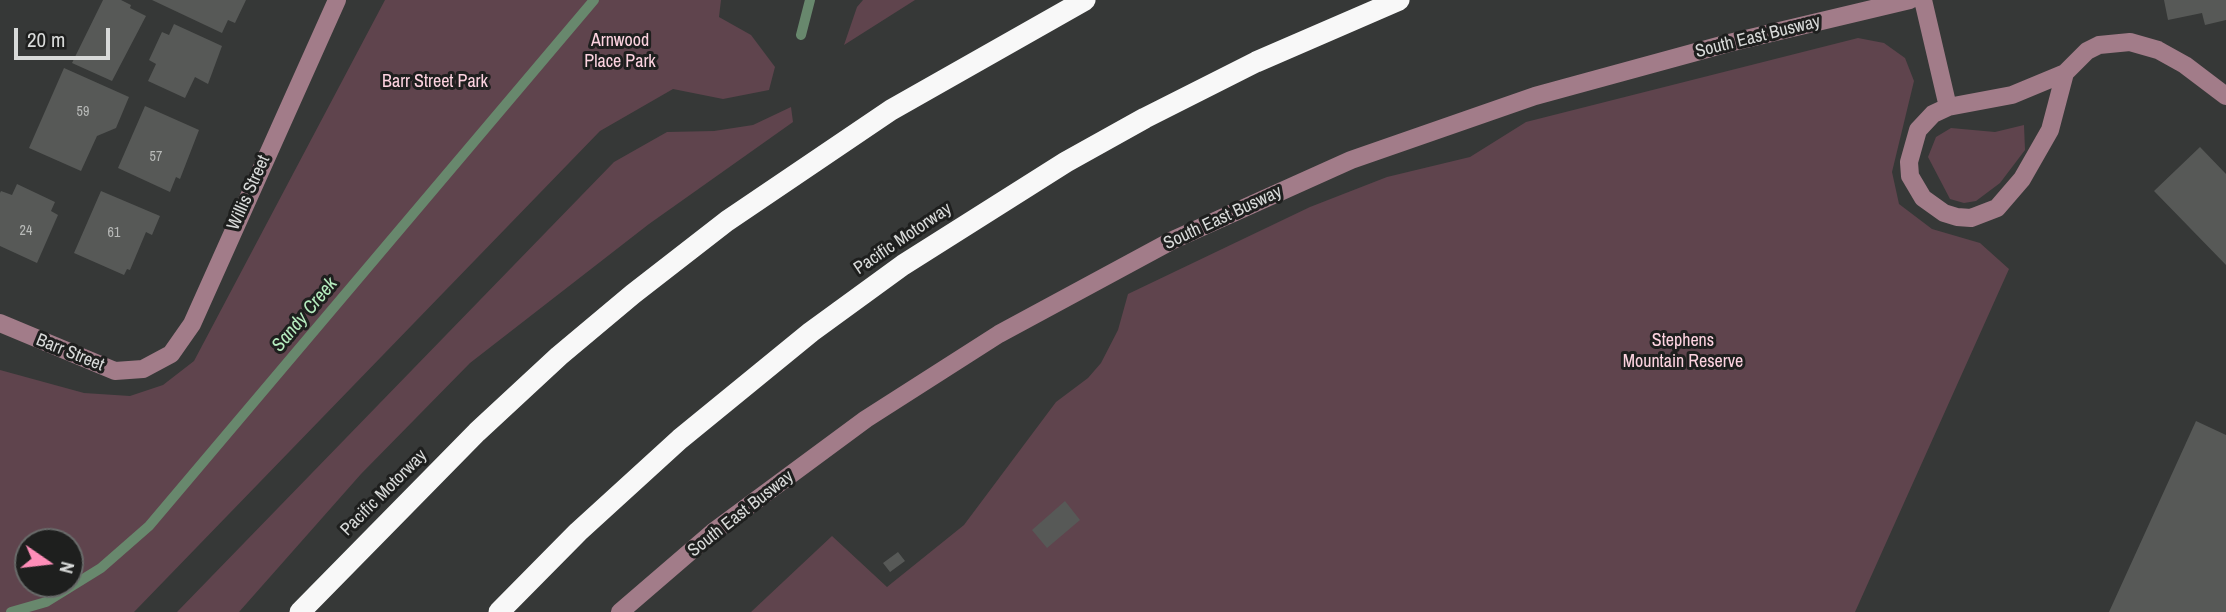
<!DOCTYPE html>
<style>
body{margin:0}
#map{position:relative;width:2226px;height:612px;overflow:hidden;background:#363837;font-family:"Archivo Narrow",sans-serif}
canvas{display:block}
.north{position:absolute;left:14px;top:528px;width:70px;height:70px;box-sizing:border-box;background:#1e1f1e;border:2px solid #686a69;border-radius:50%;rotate:104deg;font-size:19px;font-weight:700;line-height:28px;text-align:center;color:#d8dad9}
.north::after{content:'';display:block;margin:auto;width:24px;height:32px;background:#ff8eb9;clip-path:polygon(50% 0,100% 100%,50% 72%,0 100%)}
.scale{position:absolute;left:14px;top:28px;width:96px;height:32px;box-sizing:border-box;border:4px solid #d8dad9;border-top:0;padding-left:9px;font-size:21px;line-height:24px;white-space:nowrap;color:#d8dad9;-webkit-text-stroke:5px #1e1f1e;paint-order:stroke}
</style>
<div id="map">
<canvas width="2226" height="612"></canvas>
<div class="north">N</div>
<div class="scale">20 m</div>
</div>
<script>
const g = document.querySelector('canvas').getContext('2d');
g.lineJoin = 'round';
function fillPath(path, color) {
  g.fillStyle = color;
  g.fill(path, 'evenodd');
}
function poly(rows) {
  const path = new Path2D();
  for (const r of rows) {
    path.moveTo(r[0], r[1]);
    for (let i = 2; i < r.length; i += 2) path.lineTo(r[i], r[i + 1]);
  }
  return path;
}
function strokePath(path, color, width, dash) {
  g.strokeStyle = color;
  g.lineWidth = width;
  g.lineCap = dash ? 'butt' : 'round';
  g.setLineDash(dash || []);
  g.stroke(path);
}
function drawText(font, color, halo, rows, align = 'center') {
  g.font = font + ' "Archivo Narrow",sans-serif';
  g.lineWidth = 6;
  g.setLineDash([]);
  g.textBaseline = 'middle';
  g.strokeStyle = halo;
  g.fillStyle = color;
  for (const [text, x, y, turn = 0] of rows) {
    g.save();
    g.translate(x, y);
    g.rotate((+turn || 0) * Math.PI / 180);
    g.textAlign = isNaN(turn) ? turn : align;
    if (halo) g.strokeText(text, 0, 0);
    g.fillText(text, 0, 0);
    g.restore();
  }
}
fillPath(poly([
 [385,0,721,0,719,17,751,35,775,67,769,90,723,99,673,89,600,131,134,612,0,612,0,370,84,393,130,396,163,385,194,361],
 [28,542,70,542,70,584,28,584],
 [863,0,915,0,844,45,857,7],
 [1858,38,1884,43,1905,58,1914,81,1892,172,1899,204,1932,229,1980,243,2009,269,1855,612,751,612,832,536,887,587,964,525,1056,402,1088,378,1101,363,1118,330,1128,294,1310,207,1387,177,1470,157,1526,122],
 [791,107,793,122,649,224,470,363,361,474,239,612,177,612,614,162,667,132,714,131,753,125],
 [2024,125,2025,150,2000,183,1976,201,1964,203,1950,199,1928,157,1936,137,1951,128,1995,132]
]), '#5f444d');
strokePath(poly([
 [801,35,810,0],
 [11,612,46,602,101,568,149,526,594,0]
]), '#68886d', 10);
fillPath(poly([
 [103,0,121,0,131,5,130,8,146,16,112,81,72,63],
 [152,0,246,0,235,23,228,20,222,33],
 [2164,0,2226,0,2226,20,2205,25,2202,13,2168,20],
 [174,24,222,46,208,84,195,77,185,98,148,81,156,64,149,60,162,32,169,35],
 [64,68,129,97,116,128,97,136,81,171,29,148],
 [145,106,199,130,180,179,176,177,170,192,118,168],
 [2200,147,2226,174,2226,265,2154,191],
 [17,184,55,202,51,211,58,215,37,263,0,246,0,193,1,191,12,195],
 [101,191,160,216,152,235,146,232,130,270,127,269,124,275,74,253],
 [2196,421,2226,435,2226,612,2109,612],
 [1065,501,1080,520,1047,548,1032,530],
 [898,552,905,561,890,572,883,563]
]), '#575957');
strokePath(poly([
 [1923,0,1948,107],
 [2065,73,2012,95,1948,107,1933,114,1918,130,1909,162,1910,176,1923,198,1944,213,1957,217,1971,218,1997,208,2022,179,2050,130,2065,73,2087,51,2099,45,2130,42,2158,50,2185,65,2226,96],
 [0,323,115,371,143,369,171,354,192,324,337,0],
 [620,612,713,532,866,419,999,334,1173,240,1351,160,1535,96,1729,43,1910,0]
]), '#a27c89', 18);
strokePath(poly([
 [300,612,477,432,559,356,633,294,727,221,891,110,1085,0],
 [499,612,578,532,680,439,811,332,903,265,1066,162,1145,118,1256,62,1399,0]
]), '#f8f8f8', 21);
drawText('14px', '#b8bab8', null, [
 ["59",83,112],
 ["57",156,157],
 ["24",26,231],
 ["61",114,233]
]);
drawText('18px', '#d8dad9', '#1e1f1e', [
 ["South East Busway",1758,37,-14],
 ["Willis Street",249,193,-66],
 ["South East Busway",1223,218,-25],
 ["Pacific Motorway",903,239,-34],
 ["Barr Street",70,353,22],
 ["Pacific Motorway",384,493,-45],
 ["South East Busway",741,514,-38]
]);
drawText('18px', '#fdd3e0', '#1e1f1e', [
 ["Arnwood",620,41],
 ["Place Park",620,62],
 ["Barr Street Park",435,82],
 ["Stephens",1683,341],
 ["Mountain Reserve",1683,362]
]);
drawText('italic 19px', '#b6edbf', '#1e1f1e', [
 ["Sandy Creek",305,315,-50]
]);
</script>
